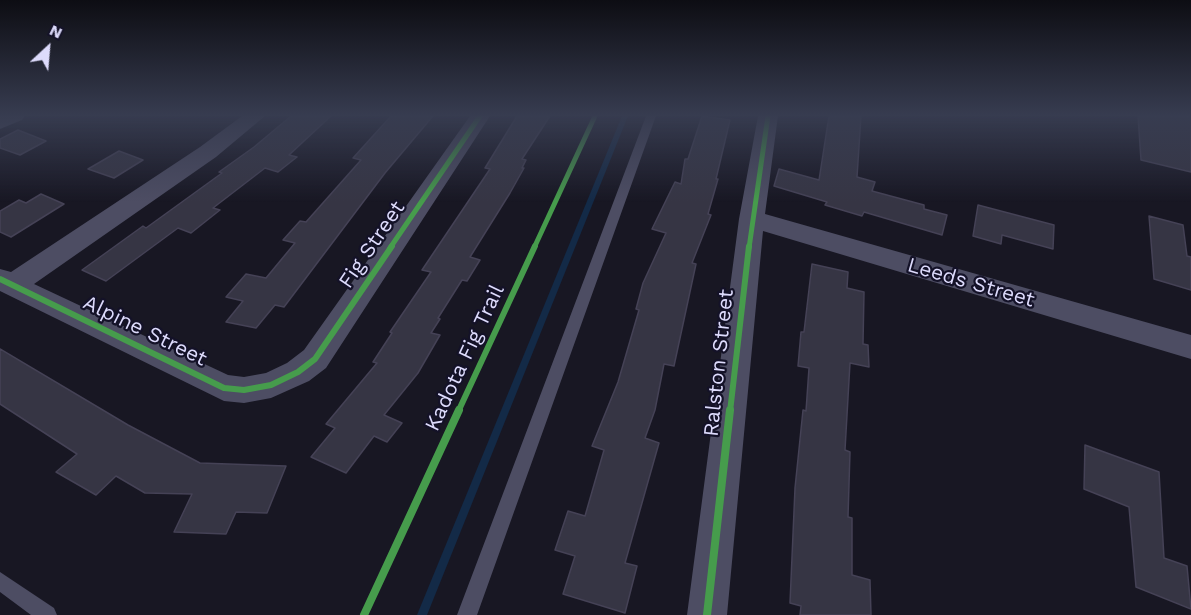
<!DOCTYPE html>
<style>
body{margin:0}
#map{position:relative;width:1191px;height:615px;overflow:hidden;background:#181723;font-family:"Work Sans",sans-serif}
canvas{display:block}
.north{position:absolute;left:18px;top:18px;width:60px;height:60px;-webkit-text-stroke:4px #141228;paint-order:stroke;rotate:26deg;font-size:16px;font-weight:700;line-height:24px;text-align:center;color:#dddbfc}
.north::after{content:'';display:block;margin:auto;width:21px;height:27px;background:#dddbfc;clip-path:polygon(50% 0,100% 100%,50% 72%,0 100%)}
</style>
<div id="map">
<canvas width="1191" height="615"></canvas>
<div class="north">N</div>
</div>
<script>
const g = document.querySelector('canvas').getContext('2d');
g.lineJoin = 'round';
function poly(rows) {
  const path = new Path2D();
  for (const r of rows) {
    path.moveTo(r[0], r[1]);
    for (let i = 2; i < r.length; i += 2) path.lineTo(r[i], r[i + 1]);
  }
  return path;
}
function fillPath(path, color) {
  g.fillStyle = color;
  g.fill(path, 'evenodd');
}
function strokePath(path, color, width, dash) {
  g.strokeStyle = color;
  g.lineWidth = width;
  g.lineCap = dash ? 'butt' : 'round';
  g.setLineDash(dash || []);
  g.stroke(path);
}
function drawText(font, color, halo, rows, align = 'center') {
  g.font = font + ' "Work Sans",sans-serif';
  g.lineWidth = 4.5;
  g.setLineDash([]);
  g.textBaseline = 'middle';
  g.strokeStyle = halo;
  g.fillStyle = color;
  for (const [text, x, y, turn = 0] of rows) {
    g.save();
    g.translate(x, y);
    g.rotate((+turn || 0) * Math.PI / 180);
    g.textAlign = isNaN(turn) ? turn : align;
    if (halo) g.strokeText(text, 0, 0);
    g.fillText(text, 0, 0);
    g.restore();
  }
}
fillPath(poly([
 [622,116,628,116,427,615,417,615,622,116]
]), '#132a47');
const building = poly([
 [291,116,331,116,289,155,297,157,278,172,265,168,213,208,220,210,191,233,178,228,106,281,82,270,143,226,146,228,222,173,219,172,254,147,291,116],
 [391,116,433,116,385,173,284,307,275,305,256,328,226,322,243,301,226,297,246,274,266,278,295,243,283,240,300,221,306,222,361,160,353,158,391,116],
 [517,116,550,116,522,159,526,160,522,168,524,168,510,193,470,257,480,260,467,281,462,280,438,318,440,319,431,333,440,335,418,373,384,415,402,423,387,442,374,436,346,473,311,457,335,428,326,424,377,363,373,362,392,333,390,332,431,272,422,270,490,169,485,168,517,116],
 [702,116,730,120,716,179,718,179,708,214,711,215,692,263,696,264,674,366,664,364,655,410,645,438,659,443,625,563,637,566,625,613,563,594,575,556,555,550,568,511,585,516,604,450,592,446,618,382,639,310,636,309,643,283,666,233,652,229,675,182,681,184,685,159,688,159,702,116],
 [829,116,861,116,857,177,875,182,872,191,924,205,924,209,947,215,942,235,864,212,862,216,825,205,827,202,774,186,779,169,819,180,829,116],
 [1138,116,1191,116,1191,172,1141,160,1138,116],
 [18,130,46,141,20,155,0,148,0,139,18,130],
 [119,151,143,160,114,178,88,169,119,151],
 [41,194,64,204,11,237,0,232,0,211,19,200,26,203,41,194],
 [978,205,1054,225,1053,249,1002,235,1001,244,973,236,978,205],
 [1149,216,1183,225,1187,256,1191,257,1191,290,1154,279,1149,216],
 [812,264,848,272,847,288,864,292,863,344,868,345,869,367,850,363,845,450,850,452,848,517,852,518,852,575,870,580,871,615,800,615,801,606,790,603,795,488,803,410,806,411,809,368,798,366,801,332,804,332,812,264],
 [0,349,128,425,200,463,286,466,267,513,236,512,226,534,174,532,192,494,145,493,116,476,96,495,56,472,77,454,0,404,0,349],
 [1085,445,1159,472,1164,558,1187,566,1191,609,1136,587,1129,507,1084,489,1085,445]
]);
fillPath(building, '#363544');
strokePath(building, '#454256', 1.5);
fillPath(poly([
 [646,116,656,116,477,615,457,615,646,116],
 [0,572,54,608,57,615,31,615,0,592,0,572]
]), '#4d4d63');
fillPath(poly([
 [0,116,25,116,22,120,0,129,0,116],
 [242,116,265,116,216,157,34,284,228,375,244,377,266,373,287,363,304,350,470,116,490,116,326,368,309,381,271,398,244,403,224,401,0,291,0,269,11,272,200,147,242,116],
 [758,116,778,116,765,214,1191,335,1191,359,763,231,727,615,687,615,739,219,758,116]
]), '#4d4d63');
strokePath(poly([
 [390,248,480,116],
 [534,248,595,116],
 [749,248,768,116]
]), '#469c4c', 5);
strokePath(poly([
 [0,279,224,388,244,390,271,385,298,372,315,359,392,246],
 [458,412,535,246],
 [730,412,749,246]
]), '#469c4c', 6);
strokePath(poly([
 [364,615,459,410],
 [707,615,730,410]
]), '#469c4c', 8);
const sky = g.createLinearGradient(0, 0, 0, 202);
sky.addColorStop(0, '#0d0d13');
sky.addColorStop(0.57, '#373c50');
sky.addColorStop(1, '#373c5000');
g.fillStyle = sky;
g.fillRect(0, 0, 1191, 202);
drawText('21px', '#dddbfc', '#141228', [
 ["Fig Street",372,245,-56],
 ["Leeds Street",971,283,16],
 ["Alpine Street",145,331,26],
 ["Kadota Fig Trail",465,358,-65],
 ["Ralston Street",719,363,-84]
]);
</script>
